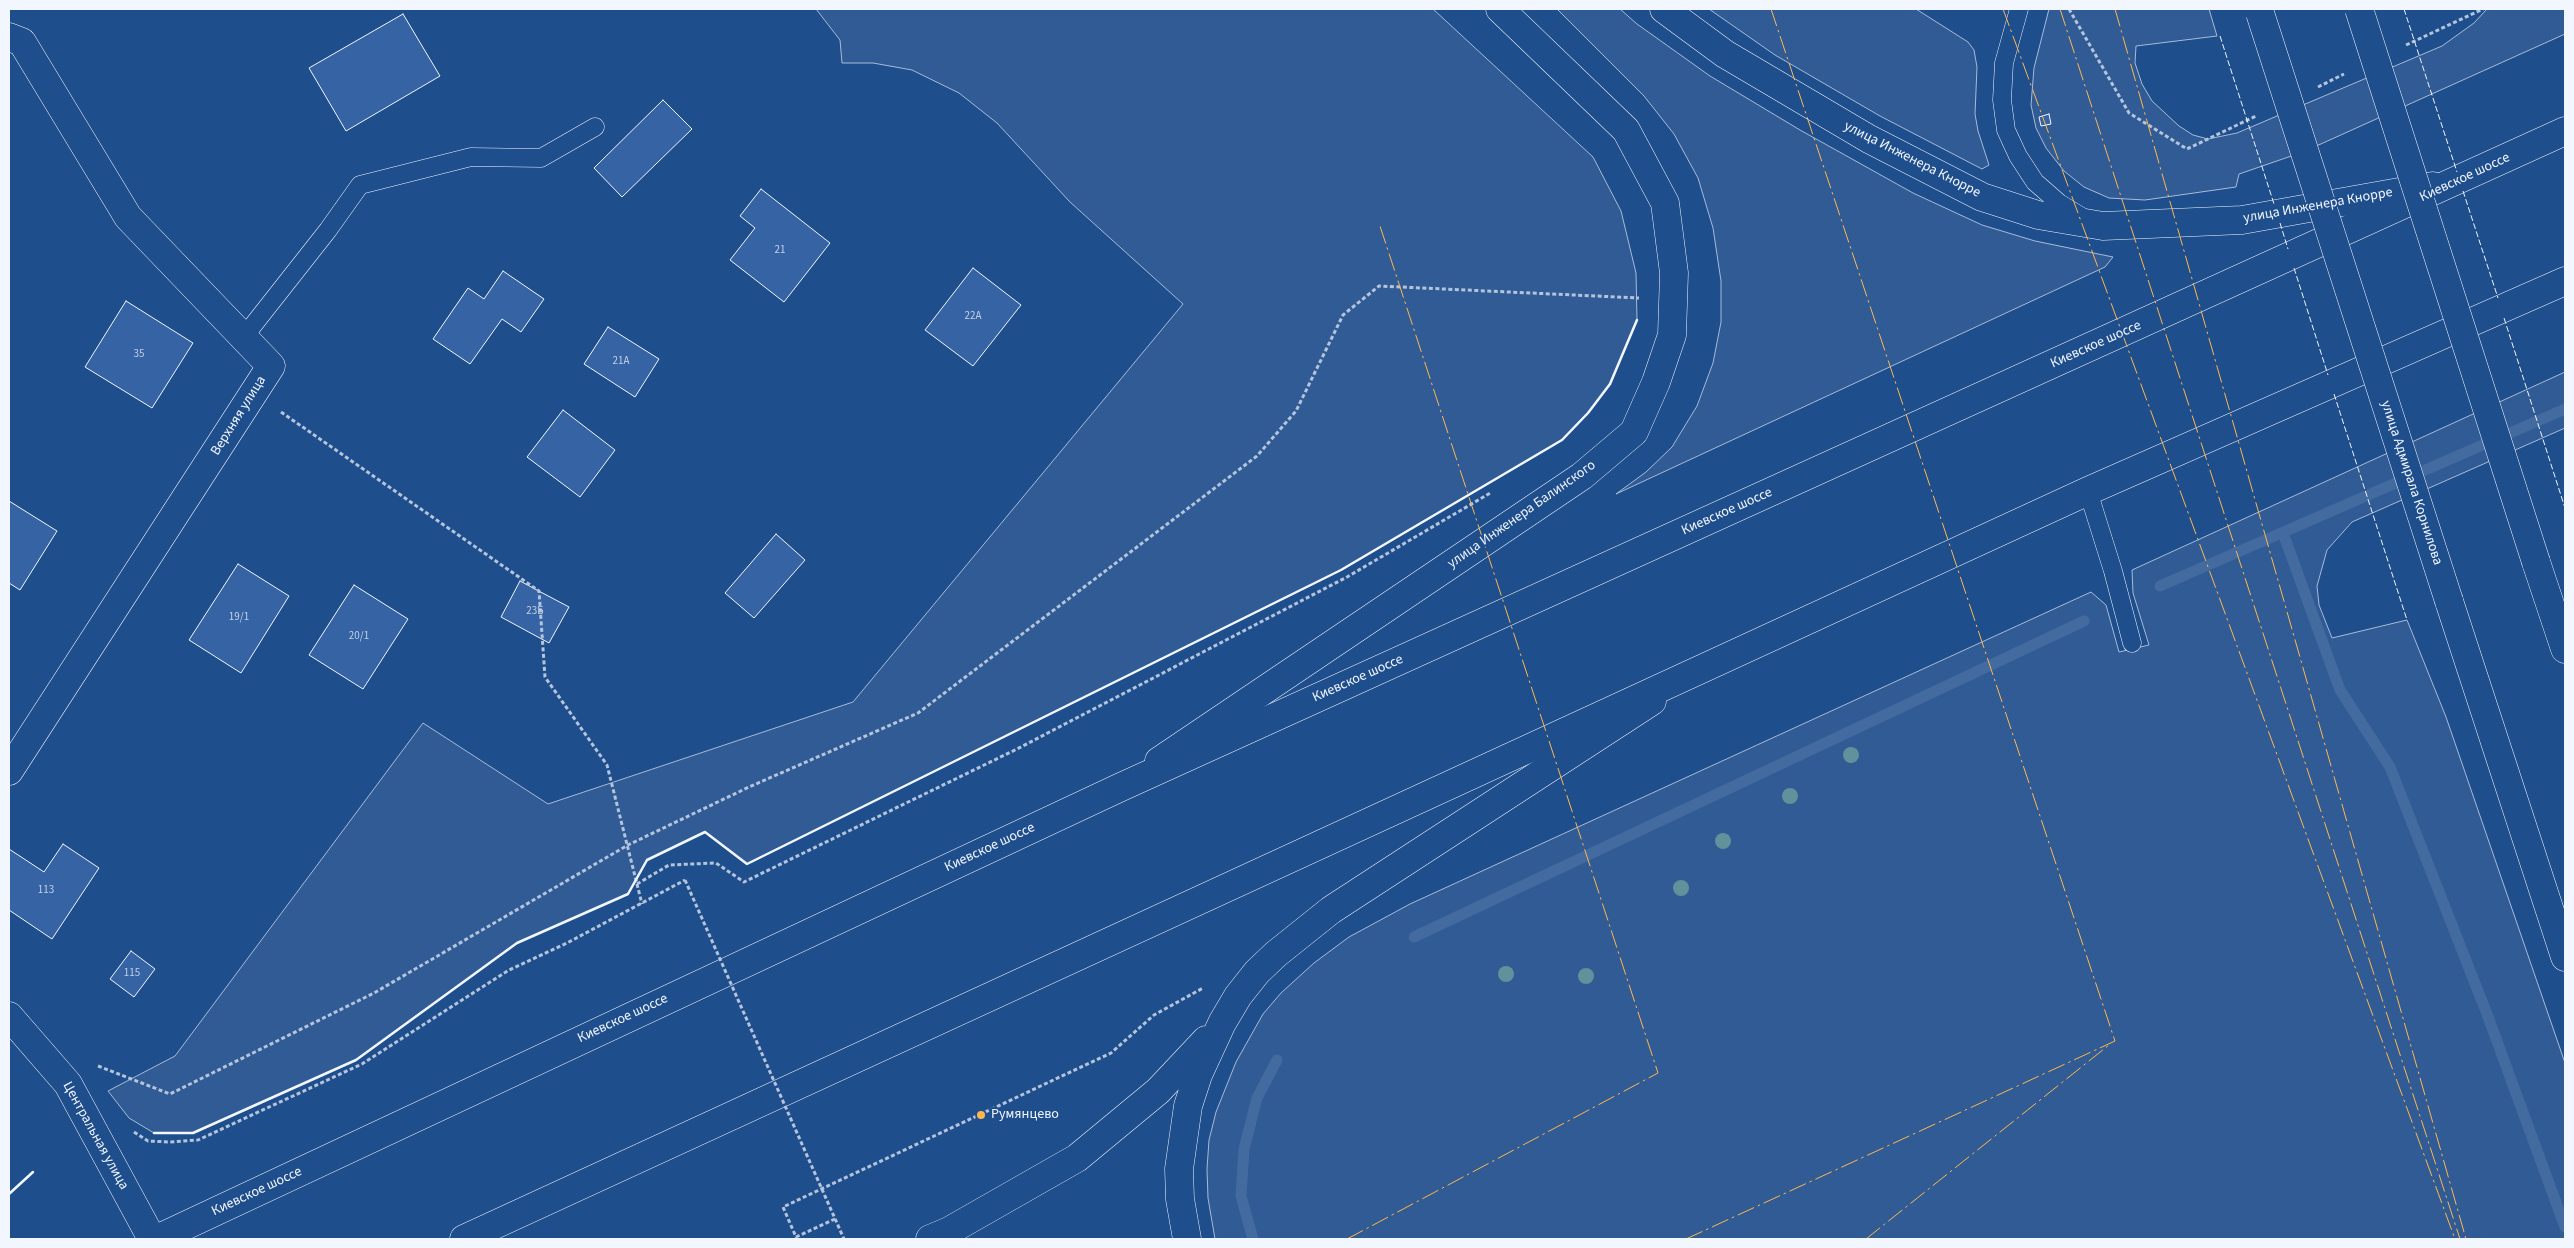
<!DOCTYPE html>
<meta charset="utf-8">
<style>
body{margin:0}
#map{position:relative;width:2574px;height:1248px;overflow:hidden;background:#1f4e8c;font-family:"Source Sans 3",sans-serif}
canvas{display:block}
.frame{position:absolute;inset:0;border:10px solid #f2f6ff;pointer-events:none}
</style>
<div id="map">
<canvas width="2574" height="1248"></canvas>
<div class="frame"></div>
</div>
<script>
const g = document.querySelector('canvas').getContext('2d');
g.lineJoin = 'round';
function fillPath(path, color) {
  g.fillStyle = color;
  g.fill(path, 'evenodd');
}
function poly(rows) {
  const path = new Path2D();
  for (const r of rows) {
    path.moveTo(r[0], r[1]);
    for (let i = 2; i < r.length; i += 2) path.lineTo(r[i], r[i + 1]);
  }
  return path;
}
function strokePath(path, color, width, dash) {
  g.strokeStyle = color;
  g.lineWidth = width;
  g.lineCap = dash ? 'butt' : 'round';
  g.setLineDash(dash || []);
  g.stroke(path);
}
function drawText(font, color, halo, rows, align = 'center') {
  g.font = font + ' "Source Sans 3",sans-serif';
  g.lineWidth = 4;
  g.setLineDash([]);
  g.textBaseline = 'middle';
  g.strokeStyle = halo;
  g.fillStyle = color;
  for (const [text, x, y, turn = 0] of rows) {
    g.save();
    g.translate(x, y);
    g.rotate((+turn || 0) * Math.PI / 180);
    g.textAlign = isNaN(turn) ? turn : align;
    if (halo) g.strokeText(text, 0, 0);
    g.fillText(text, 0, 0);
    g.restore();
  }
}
const built = poly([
 [816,9,1433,9,1593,157,1621,211,1636,273,1637,320,1610,384,1588,413,1562,440,1341,570,747,864,705,832,647,860,628,894,517,943,356,1060,193,1133,154,1133,129,1118,108,1091,175,1056,423,723,548,804,853,702,1183,304,1070,202,997,123,959,93,912,70,873,63,842,63,840,40,816,9],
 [1557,9,1620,9,1637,24,1710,76,1800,130,1913,193,1982,225,2035,241,2113,257,2105,267,1616,494,1646,472,1672,447,1697,406,1713,363,1721,322,1721,281,1713,228,1698,178,1674,134,1644,96,1557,9],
 [1709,9,1916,9,1968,42,1974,50,1977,67,1975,114,1978,131,1989,165,1982,169,1880,116,1775,55,1709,9],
 [2049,9,2209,9,2217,36,2136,46,2135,63,2142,84,2152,101,2179,126,2193,135,2208,139,2237,133,2442,46,2474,23,2487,9,2565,9,2565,34,2303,152,2239,174,2236,187,2145,200,2109,198,2084,187,2064,171,2046,148,2036,128,2031,105,2034,68,2049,9],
 [2565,372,2565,428,2352,522,2327,550,2317,586,2319,605,2332,638,2407,620,2446,717,2565,1063,2565,1239,1215,1239,1208,1198,1207,1169,1209,1140,1216,1112,1236,1062,1263,1014,1281,993,1314,963,1349,937,1410,904,2091,592,2106,605,2119,652,2149,645,2133,593,2132,570,2565,372]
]);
fillPath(built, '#305b95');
strokePath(built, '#a8bbd7', 1);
strokePath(poly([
 [2283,533,2340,690,2390,767,2487,1014,2565,1227],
 [2160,586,2565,409],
 [1414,937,2084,621],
 [1253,1239,1241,1196,1244,1149,1257,1098,1277,1060]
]), '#446ba0', 11);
const building = poly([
 [403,14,440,76,346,131,309,68,403,14],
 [663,100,692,129,622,197,594,168,663,100],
 [2049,114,2051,124,2041,126,2039,117,2049,114],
 [761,189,830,243,784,302,730,260,755,228,740,216,761,189],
 [973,268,1021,305,973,366,925,330,973,268],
 [503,271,544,299,521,332,502,319,470,364,433,339,468,288,484,299,503,271],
 [126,301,193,343,152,408,85,367,126,301],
 [608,327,659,359,635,397,584,364,608,327],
 [563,410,615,450,580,497,527,457,563,410],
 [9,501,57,531,20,590,9,583,9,501],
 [776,534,805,560,754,618,725,593,776,534],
 [238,564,289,596,241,673,189,640,238,564],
 [520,581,569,607,549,643,501,617,520,581],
 [354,585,408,619,363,689,309,655,354,585],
 [63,844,99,868,52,939,9,910,9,849,44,872,63,844],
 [131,951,155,969,134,997,110,979,131,951]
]);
fillPath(building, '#3563a3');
strokePath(building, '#f2f6ff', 1);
const service = poly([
 [2019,9,2004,63,2002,100,2006,130,2018,156,2035,182,2059,203,2082,217],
 [243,338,328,230,360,185,471,157,541,158,595,127],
 [2088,491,2113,571,2132,643]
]);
const minor = poly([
 [1664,9,1725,54,1869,139,1982,197,2038,215,2103,226,2242,220,2433,186],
 [9,37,22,42,128,217,271,366,9,771],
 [1159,761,1582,476,1634,432,1656,382,1672,335,1674,273,1665,203,1626,130,1500,9],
 [9,1016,68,1084,152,1239]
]);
const secondary = poly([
 [2536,562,2565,649],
 [2449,601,2565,957],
 [930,1239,949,1231,1077,1158,1158,1091,1206,1040],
 [1187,1239,1180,1199,1179,1169,1188,1106,1198,1075,1222,1023,1238,996,1257,972,1276,954,1331,910,1652,701]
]);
const trunk = poly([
 [157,1239,1121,787,2565,131],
 [464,1239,2088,491,2565,281]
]);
strokePath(service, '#f2f6ff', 19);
strokePath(minor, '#f2f6ff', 29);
strokePath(secondary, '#f2f6ff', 29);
strokePath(trunk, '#f2f6ff', 29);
strokePath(poly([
 [2069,9,2129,113,2187,149,2256,116],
 [2406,45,2483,9],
 [2318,87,2344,74],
 [281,412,539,591,545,677,607,765,642,904],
 [637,884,669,865,716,863,744,882,1017,749,1347,577,1492,492],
 [98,1066,170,1094,374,993,628,845,749,787,918,713,1257,456,1296,411,1343,315,1379,286,1639,298],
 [134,1132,148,1141,170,1142,198,1140,362,1064,509,970,567,943,685,880],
 [835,1219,796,1237,783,1207,1111,1053,1154,1015,1203,988]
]), '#b3c4dc', 3, [4, 2.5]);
strokePath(service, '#1f4e8c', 18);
strokePath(minor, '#1f4e8c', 28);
strokePath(secondary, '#1f4e8c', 28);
strokePath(trunk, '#1f4e8c', 28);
const secondaryBridge = poly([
 [2359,9,2536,562],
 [2260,13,2449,601]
]);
strokePath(secondaryBridge, '#f2f6ff', 29, []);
strokePath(poly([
 [685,880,844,1239]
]), '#b3c4dc', 3, [4, 2.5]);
strokePath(secondaryBridge, '#1f4e8c', 28);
strokePath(poly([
 [2404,9,2457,172],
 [2220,36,2274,204],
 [2463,191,2498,298],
 [2280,223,2288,249],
 [2294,268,2328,375],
 [2504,318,2565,508],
 [2334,394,2407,620]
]), '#f2f6ff', 1, [6, 2.5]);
strokePath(poly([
 [154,1133,193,1133,356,1060,517,943,628,894,647,860,705,832,747,864,1341,570,1562,440,1588,413,1610,384,1637,320],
 [9,1194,33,1172]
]), '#f2f6ff', 2.5);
strokePath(poly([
 [1771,9,2115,1041],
 [2003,9,2455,1239],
 [2060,9,2460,1239],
 [2115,9,2466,1239],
 [1347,1239,1658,1073,1379,223],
 [1686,1239,2115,1041],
 [1866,1239,2109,1045]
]), '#ffb74d', 1, [18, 4, 2.5, 4]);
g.fillStyle = '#61919a';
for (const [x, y] of [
 [1851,755],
 [1790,796],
 [1723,841],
 [1681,888],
 [1506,974],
 [1586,976]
]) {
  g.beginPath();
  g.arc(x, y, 8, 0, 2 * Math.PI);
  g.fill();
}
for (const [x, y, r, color] of [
 [981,1115,5,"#ffb74d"]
]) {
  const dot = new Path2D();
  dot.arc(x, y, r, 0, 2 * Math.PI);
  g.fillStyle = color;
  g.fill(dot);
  strokePath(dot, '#1f4e8c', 2);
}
drawText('11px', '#c3d1e8', null, [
 ["21",780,251],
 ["22А",973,317],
 ["35",139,355],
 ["21А",621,362],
 ["23Б",535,612],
 ["19/1",239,618],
 ["20/1",359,637],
 ["113",46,891],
 ["115",132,974]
]);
drawText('14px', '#f2f6ff', '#1f4e8c', [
 ["улица Инженера Кнорре",1912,160,27],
 ["Киевское шоссе",2465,178,-25],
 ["улица Инженера Кнорре",2318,206,-10],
 ["Киевское шоссе",2096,345,-24],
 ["Верхняя улица",239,416,-58],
 ["улица Адмирала Корнилова",2411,483,72],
 ["Киевское шоссе",1727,512,-24],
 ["улица Инженера Балинского",1522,515,-35],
 ["Киевское шоссе",1358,679,-24],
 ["Киевское шоссе",990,848,-25],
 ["Киевское шоссе",623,1019,-25],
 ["Центральная улица",95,1136,61],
 ["Киевское шоссе",257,1192,-25]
]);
drawText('14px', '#f2f6ff', '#1f4e8c', [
 ["Румянцево",991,1115]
], 'left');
</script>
